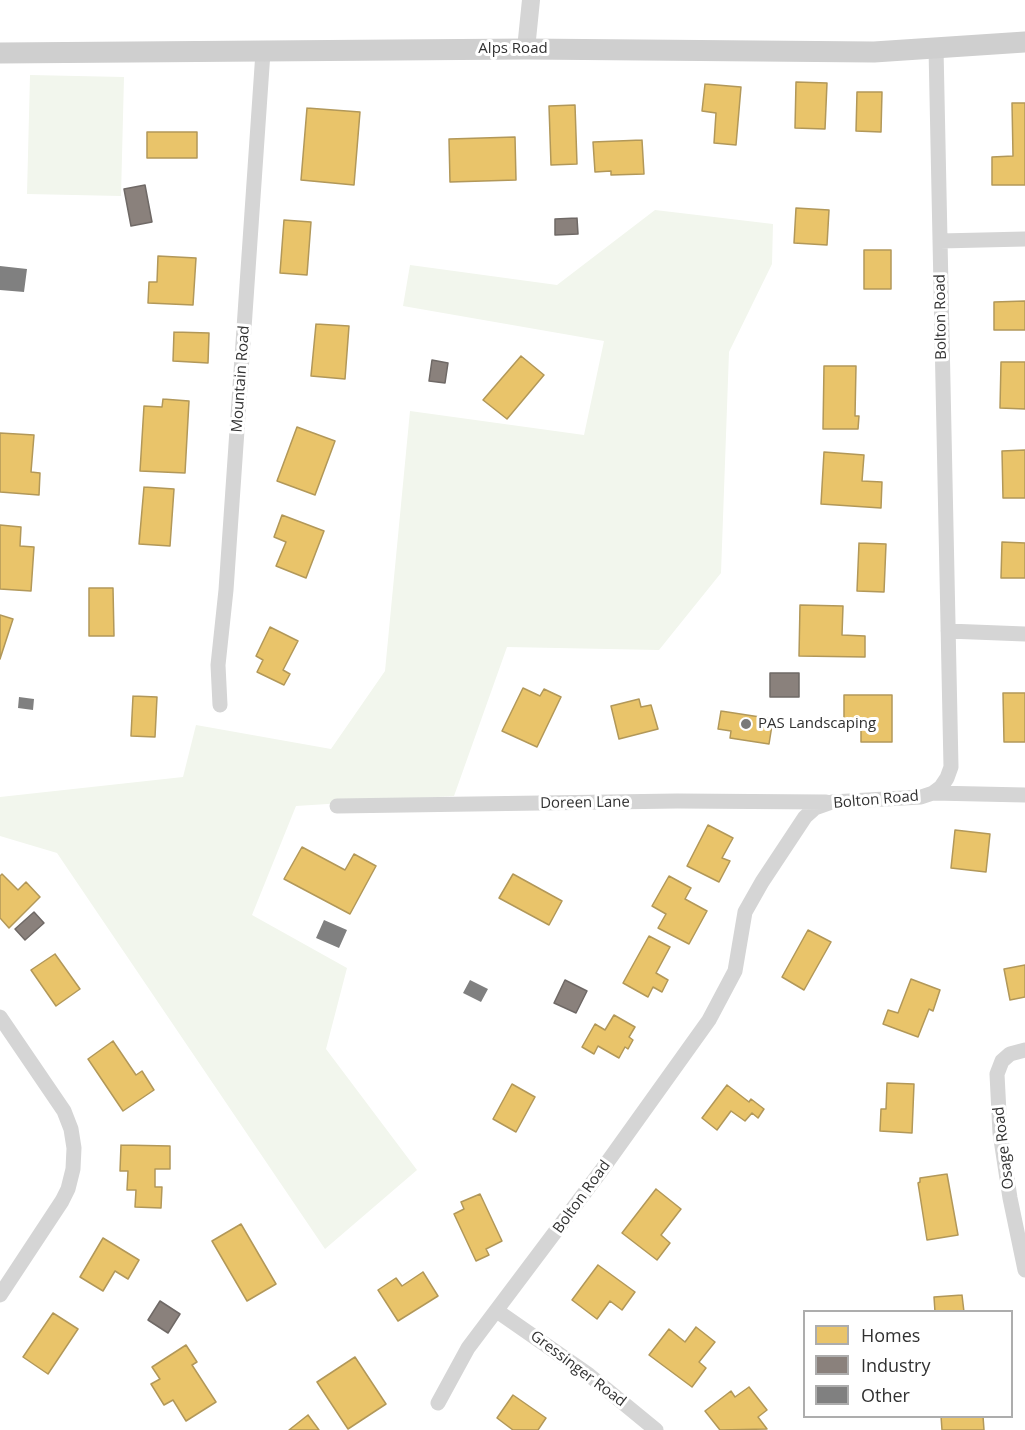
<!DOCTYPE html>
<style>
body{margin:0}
#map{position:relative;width:1025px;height:1430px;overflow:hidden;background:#fff;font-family:"Open Sans",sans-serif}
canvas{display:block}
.legend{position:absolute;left:803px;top:1310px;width:210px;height:108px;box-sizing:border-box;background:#fff;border:2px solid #adadad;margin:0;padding:8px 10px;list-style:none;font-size:18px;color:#313131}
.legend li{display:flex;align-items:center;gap:12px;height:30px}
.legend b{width:30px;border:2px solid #adadad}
</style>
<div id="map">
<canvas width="1025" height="1430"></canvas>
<ul class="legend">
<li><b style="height:16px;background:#e9c46a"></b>Homes</li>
<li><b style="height:16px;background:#8a817c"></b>Industry</li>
<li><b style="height:16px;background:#808080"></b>Other</li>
</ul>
</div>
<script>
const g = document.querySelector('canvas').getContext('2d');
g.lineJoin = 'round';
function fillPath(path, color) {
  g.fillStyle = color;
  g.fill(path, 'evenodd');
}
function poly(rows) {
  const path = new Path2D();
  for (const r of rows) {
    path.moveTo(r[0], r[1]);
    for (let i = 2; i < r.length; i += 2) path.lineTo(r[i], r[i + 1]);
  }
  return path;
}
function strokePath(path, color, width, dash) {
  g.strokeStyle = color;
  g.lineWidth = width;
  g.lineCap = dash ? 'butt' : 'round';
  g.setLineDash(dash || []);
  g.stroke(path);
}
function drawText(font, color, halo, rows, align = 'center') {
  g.font = font + ' "Open Sans",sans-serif';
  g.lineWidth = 6;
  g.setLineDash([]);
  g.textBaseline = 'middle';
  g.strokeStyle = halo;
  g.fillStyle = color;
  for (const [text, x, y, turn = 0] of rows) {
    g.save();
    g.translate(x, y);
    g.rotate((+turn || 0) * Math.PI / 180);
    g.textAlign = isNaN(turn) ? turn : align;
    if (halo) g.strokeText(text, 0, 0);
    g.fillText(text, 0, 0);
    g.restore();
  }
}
fillPath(poly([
 [30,75,124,77,121,196,27,194],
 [655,210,773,224,772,264,729,352,721,573,659,650,507,647,454,796,296,806,252,915,347,968,326,1049,417,1170,325,1249,57,853,0,836,0,797,183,777,196,725,331,749,385,671,410,411,584,435,604,341,403,306,410,265,557,285]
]), '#f2f6ed');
const homes = poly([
 [796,82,827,83,825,129,795,128,796,82],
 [705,84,741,87,736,145,714,143,716,113,702,111,705,84],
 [857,92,882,92,881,132,856,131,857,92],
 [1012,103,1025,103,1025,185,992,185,992,157,1013,156,1012,103],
 [575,105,577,164,551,165,549,106,575,105],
 [307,108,360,112,354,185,301,180,307,108],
 [147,132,197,132,197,158,147,158,147,132],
 [515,137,516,180,450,182,449,139,515,137],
 [642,140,644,174,611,175,611,171,595,172,593,142,642,140],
 [796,208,829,210,827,245,794,243,796,208],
 [284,220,311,222,307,275,280,273,284,220],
 [864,250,891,250,891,289,864,289,864,250],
 [158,256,196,258,193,305,148,303,149,282,157,282,158,256],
 [1025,301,1025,330,994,330,994,302,1025,301],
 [316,324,349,326,345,379,311,376,316,324],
 [174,332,209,333,208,363,173,361,174,332],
 [521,356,544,375,507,419,483,400,521,356],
 [1001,362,1025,362,1025,409,1000,408,1001,362],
 [824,366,856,366,855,416,859,416,858,429,823,429,824,366],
 [163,399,189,401,185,473,140,471,144,406,162,407,163,399],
 [297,427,335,441,315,495,277,481,297,427],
 [0,433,34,435,31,472,40,473,39,495,0,492,0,433],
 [1025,450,1025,498,1003,498,1002,451,1025,450],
 [824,452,864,455,862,481,882,482,881,508,821,504,824,452],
 [144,487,174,489,170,546,139,544,144,487],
 [282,515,324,531,306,578,276,566,286,542,274,537,282,515],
 [0,525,21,527,20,546,34,547,31,591,0,589,0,525],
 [1002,542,1025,543,1025,578,1001,578,1002,542],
 [859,543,886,544,884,592,857,591,859,543],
 [89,588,113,588,114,636,89,636,89,588],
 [800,605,843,606,842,635,865,636,865,657,799,656,800,605],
 [0,615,13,619,0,659,0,615],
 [270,627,298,641,283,670,290,674,284,685,257,672,263,660,256,656,270,627],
 [523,688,540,696,544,689,561,697,537,747,502,731,523,688],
 [1003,693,1025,693,1025,742,1004,742,1003,693],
 [844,695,892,695,892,742,861,742,861,720,844,720,844,695],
 [133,696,157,697,155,737,131,736,133,696],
 [639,699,641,707,651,705,658,729,619,739,611,706,639,699],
 [721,711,773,719,769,744,730,738,731,731,718,729,721,711],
 [708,825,733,838,722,858,730,861,719,882,687,866,708,825],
 [955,830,990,834,986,872,951,868,955,830],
 [302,847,345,870,354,854,376,866,350,914,284,879,302,847],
 [2,874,18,890,26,882,40,897,9,928,0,918,0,876,2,874],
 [513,874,562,901,549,925,499,898,513,874],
 [669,876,691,888,685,899,707,911,689,944,658,928,666,914,652,906,669,876],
 [808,930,831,942,804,990,782,977,808,930],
 [649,936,670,947,656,973,668,980,662,992,653,987,648,997,623,983,649,936],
 [55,954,80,989,56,1006,31,970,55,954],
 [1025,965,1025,997,1010,1000,1004,969,1025,965],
 [911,979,940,990,933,1011,929,1009,918,1037,883,1024,888,1010,898,1013,911,979],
 [614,1015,635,1027,629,1037,633,1040,628,1049,625,1047,619,1058,598,1046,594,1054,582,1047,595,1024,605,1030,614,1015],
 [113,1041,136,1075,142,1071,154,1090,123,1111,88,1059,113,1041],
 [887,1083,914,1084,912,1133,880,1131,881,1109,886,1109,887,1083],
 [512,1084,535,1097,516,1132,493,1119,512,1084],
 [727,1085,749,1102,751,1099,764,1109,758,1118,752,1113,745,1121,731,1111,717,1130,702,1118,727,1085],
 [121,1145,170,1146,170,1169,155,1169,155,1187,162,1187,161,1208,135,1207,136,1190,127,1190,128,1171,120,1171,121,1145],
 [947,1174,958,1235,927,1240,918,1183,920,1182,920,1178,947,1174],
 [656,1189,681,1209,661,1235,670,1243,657,1260,622,1233,656,1189],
 [480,1194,502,1241,486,1249,489,1255,476,1261,454,1214,464,1209,461,1202,480,1194],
 [241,1224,276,1284,247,1301,212,1241,241,1224],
 [103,1238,139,1260,128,1279,115,1271,103,1291,80,1277,103,1238],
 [598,1265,635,1292,622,1310,610,1301,597,1319,572,1300,598,1265],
 [423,1272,438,1296,398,1321,378,1290,396,1278,402,1286,423,1272],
 [962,1295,964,1312,935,1312,934,1297,962,1295],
 [53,1313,78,1329,48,1374,23,1357,53,1313],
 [696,1327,715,1342,699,1362,706,1368,692,1387,649,1355,669,1329,685,1342,696,1327],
 [186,1345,197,1362,192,1365,216,1402,186,1421,173,1400,164,1405,151,1384,160,1379,152,1367,186,1345],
 [355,1357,386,1404,348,1429,317,1382,355,1357],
 [749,1387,767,1410,758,1417,767,1429,720,1430,705,1411,731,1391,735,1397,749,1387],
 [513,1395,546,1418,538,1430,513,1430,497,1418,513,1395],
 [308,1415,319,1430,289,1430,308,1415],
 [941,1416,983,1416,984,1430,942,1430,941,1416]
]);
fillPath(homes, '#e9c46a');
strokePath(homes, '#b29859', 1.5);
const industry = poly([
 [145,185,152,222,131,226,124,189,145,185],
 [577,218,578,234,555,235,555,219,577,218],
 [432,360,448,363,445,383,429,381,432,360],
 [770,673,799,673,799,697,770,697,770,673],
 [34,912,44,923,25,940,15,929,34,912],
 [565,980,587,991,576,1013,554,1003,565,980],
 [160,1301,180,1314,168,1333,148,1320,160,1301]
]);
fillPath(industry, '#8a817c');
strokePath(industry, '#6f6966', 1.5);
fillPath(poly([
 [0,266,27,269,24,292,0,290],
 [19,697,34,699,33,710,18,708],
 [324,920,347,930,339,948,316,938],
 [470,980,488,989,481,1002,463,993]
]), '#808080');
strokePath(poly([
 [940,241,1025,239],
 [948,631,1025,634],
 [220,705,218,665,226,590,263,52],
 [933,793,1025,795],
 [337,806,677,801,826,802],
 [0,1017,64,1111,71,1129,74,1148,73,1169,68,1189,62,1201,0,1295],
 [1025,1050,1010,1054,1002,1061,997,1074,1000,1133,1010,1198,1025,1270],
 [497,1311,589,1375,656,1430],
 [438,1403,468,1348,601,1171,709,1020,735,971,745,912,762,882,805,817,815,808,832,802,921,797,933,793,941,787,947,778,951,767,936,48]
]), '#d5d5d5', 15);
strokePath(poly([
 [526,49,531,0]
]), '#d5d5d5', 18);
strokePath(poly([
 [0,53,526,49,874,52,1025,42]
]), '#cfcfcf', 21);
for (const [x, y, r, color] of [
 [746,724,6,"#797979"]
]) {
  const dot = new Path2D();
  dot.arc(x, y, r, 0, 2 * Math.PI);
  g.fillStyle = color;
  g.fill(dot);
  strokePath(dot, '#fff', 2);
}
drawText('15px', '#313131', '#fff', [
 ["Alps Road",513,49],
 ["Bolton Road",941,317,-91],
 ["Mountain Road",241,379,-86],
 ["Bolton Road",876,800,-5],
 ["Doreen Lane",585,803,-1],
 ["Osage Road",1004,1148,-97],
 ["Bolton Road",582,1197,-54],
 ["Gressinger Road",578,1369,37]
]);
drawText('15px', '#313131', '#fff', [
 ["PAS Landscaping",758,724]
], 'left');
</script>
